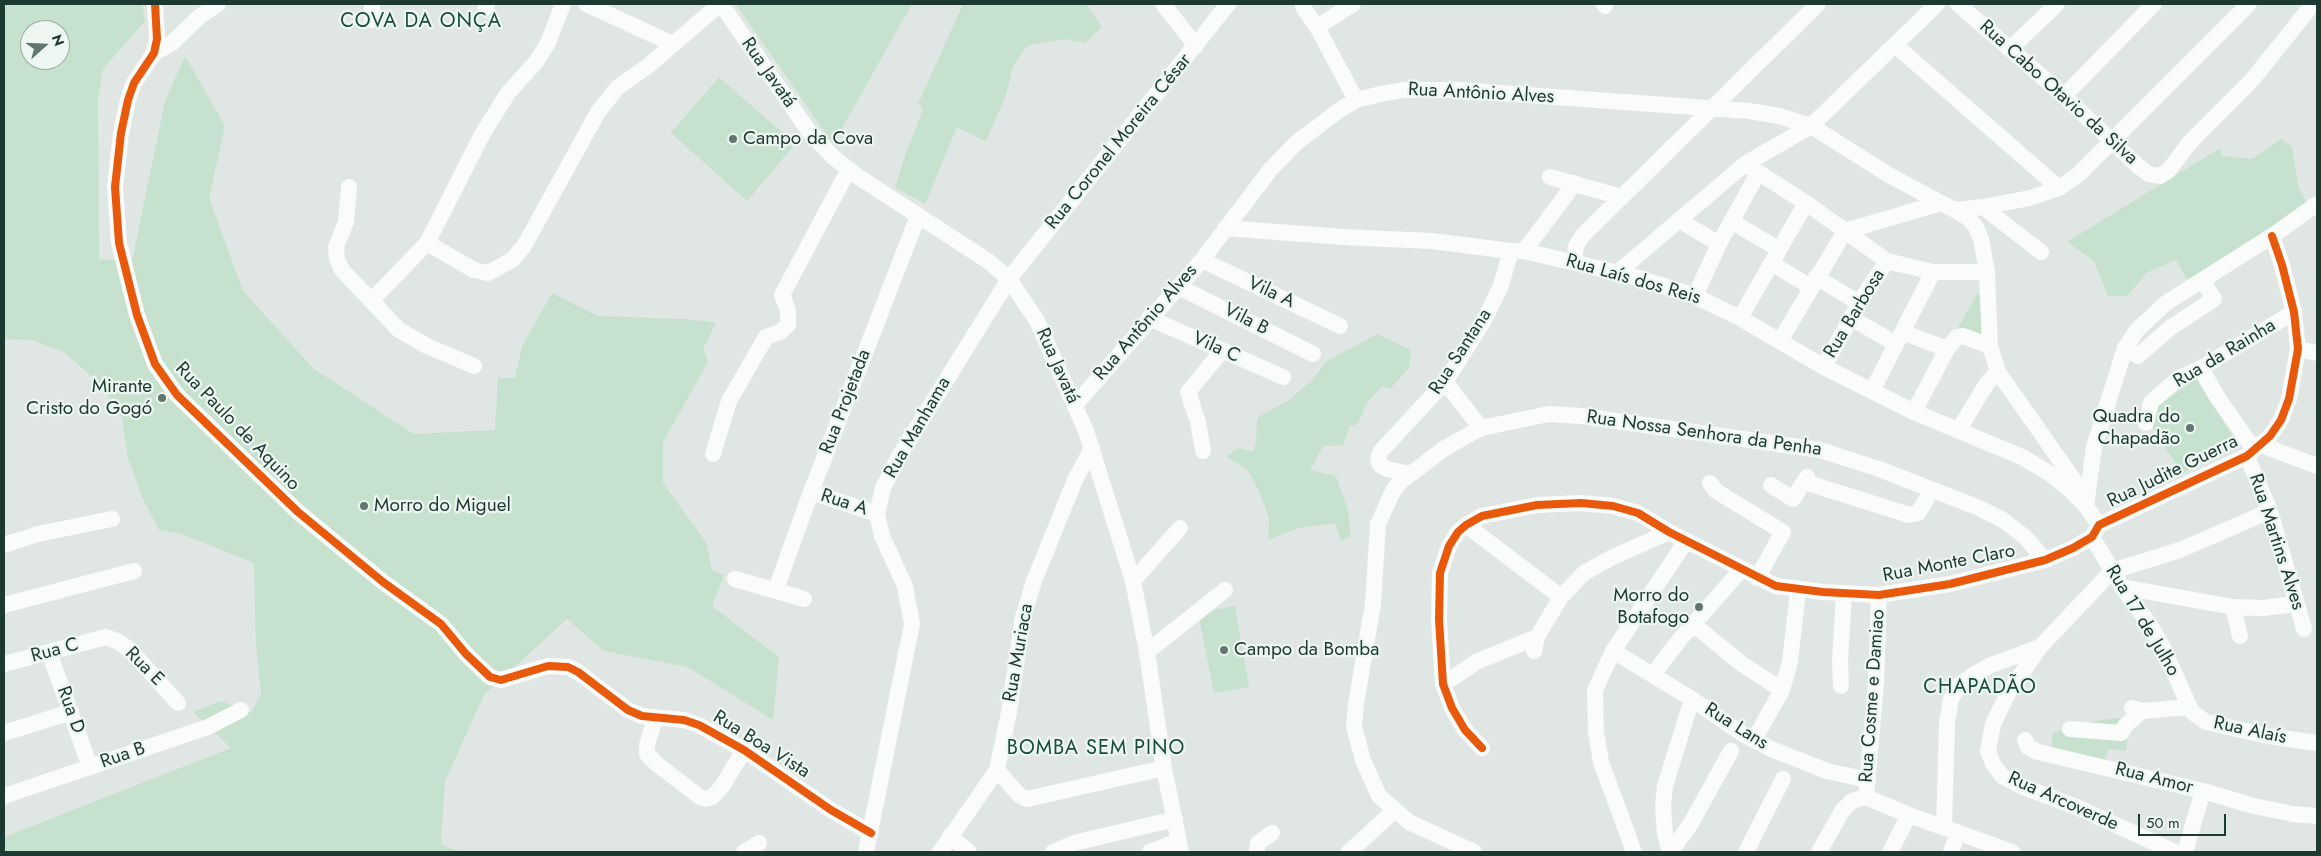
<!DOCTYPE html>
<meta charset="utf-8">
<style>
body{margin:0}
#map{position:relative;width:2321px;height:856px;overflow:hidden;background:#e0e6e3;font-family:Jost,sans-serif}
canvas{display:block}
.frame{position:absolute;inset:0;border:5px solid #1d3a32;pointer-events:none}
.north{position:absolute;left:20px;top:20px;width:50px;height:50px;box-sizing:border-box;background:#edf6f1;border:1px solid #9aaba5;border-radius:50%;rotate:70deg;font-size:14px;font-weight:700;line-height:20px;text-align:center;color:#1d3a32}
.north::after{content:'';display:block;margin:auto;width:18px;height:22px;background:#617670;clip-path:polygon(50% 0,100% 100%,50% 72%,0 100%)}
.scale{position:absolute;left:2138px;top:814px;width:88px;height:22px;box-sizing:border-box;border:2px solid #1d3a32;border-top:0;padding-left:6px;font-size:15px;line-height:18px;white-space:nowrap;color:#1d3a32;-webkit-text-stroke:4px #edf6f1;paint-order:stroke}
</style>
<div id="map">
<canvas width="2321" height="856"></canvas>
<div class="frame"></div>
<div class="north">N</div>
<div class="scale">50 m</div>
</div>
<script>
const g = document.querySelector('canvas').getContext('2d');
g.lineJoin = 'round';
function fillPath(path, color) {
  g.fillStyle = color;
  g.fill(path, 'evenodd');
}
function poly(rows) {
  const path = new Path2D();
  for (const r of rows) {
    path.moveTo(r[0], r[1]);
    for (let i = 2; i < r.length; i += 2) path.lineTo(r[i], r[i + 1]);
  }
  return path;
}
function strokePath(path, color, width, dash) {
  g.strokeStyle = color;
  g.lineWidth = width;
  g.lineCap = dash ? 'butt' : 'round';
  g.setLineDash(dash || []);
  g.stroke(path);
}
function drawText(font, color, halo, rows, align = 'center') {
  g.font = font + ' Jost,sans-serif';
  g.lineWidth = 4.5;
  g.setLineDash([]);
  g.textBaseline = 'middle';
  g.strokeStyle = halo;
  g.fillStyle = color;
  for (const [text, x, y, turn = 0] of rows) {
    g.save();
    g.translate(x, y);
    g.rotate((+turn || 0) * Math.PI / 180);
    g.textAlign = isNaN(turn) ? turn : align;
    if (halo) g.strokeText(text, 0, 0);
    g.fillText(text, 0, 0);
    g.restore();
  }
}
fillPath(poly([
 [4,4,142,4,145,21,103,69,98,99,99,259,132,261,165,101,185,56,225,126,209,198,243,291,314,369,414,434,495,430,498,378,515,378,522,346,552,293,598,316,685,319,716,323,703,349,708,362,663,442,663,483,706,542,712,570,724,575,712,606,779,657,773,720,688,667,604,651,567,619,484,695,445,781,441,844,461,852,4,852,4,837,231,748,193,712,220,701,251,712,261,694,256,646,254,563,182,534,159,530,142,497,128,458,122,418,102,386,64,352,32,340,4,339],
 [30,30,60,30,60,60,30,60],
 [736,4,912,4,833,144],
 [963,4,1086,4,1102,27,1085,43,1065,39,1028,45,1013,66,1007,92,986,142,957,127,925,204,895,187,906,153,923,109,918,104],
 [719,77,795,144,747,201,671,133],
 [2281,139,2292,147,2298,186,2308,206,2189,282,2176,260,2148,272,2127,296,2108,296,2094,261,2067,242,2220,148,2222,156,2252,159],
 [1978,292,1979,295,1984,339,1957,330],
 [1377,334,1411,350,1409,368,1390,389,1382,386,1366,404,1358,424,1350,426,1343,445,1323,446,1310,470,1336,476,1348,511,1351,537,1341,541,1335,523,1299,528,1268,540,1269,519,1260,493,1247,469,1226,457,1238,448,1253,452,1256,443,1257,418,1289,400,1312,380,1327,361],
 [2196,379,2235,440,2182,474,2145,415],
 [1235,606,1249,687,1214,693,1198,613],
 [2114,718,2126,719,2128,728,2126,751,2109,749,2105,760,2051,752,2053,733,2075,725]
]), '#c7e1cf');
strokePath(poly([
 [155,4,157,39,154,53,134,83,128,100,121,133,115,187,119,243,137,315,155,364,177,395,298,512,383,582,441,624,466,654,490,677,501,680,548,666,568,667,578,672,628,710,642,716,684,720,699,725,744,750,831,810,871,833],
 [372,4,372,20],
 [586,4,673,44],
 [721,4,808,130,832,156,857,176,988,261,1009,279,1037,321,1086,431,1133,581,1147,652,1164,768,1181,852],
 [1163,4,1196,46],
 [1604,4,1605,6],
 [1958,4,2064,96,2138,166,2149,174,2160,176,2169,170,2190,142,2252,80,2313,4],
 [486,7,487,4],
 [1303,7,1317,27,1356,100],
 [1317,27,1353,4],
 [1895,45,2059,188],
 [2010,49,2057,4],
 [154,53,172,43,199,17,218,4],
 [2064,96,2154,4],
 [1745,164,1806,203,1887,261,1933,272,1987,272],
 [1550,177,1621,197],
 [349,187,346,222,336,247,337,259,342,270,399,330,427,346,474,366],
 [1983,207,2041,252],
 [1955,210,1967,217,1976,227,1981,239,1987,272,1990,346,1998,372,2083,493],
 [1679,220,1719,244],
 [1731,221,1778,249],
 [1225,228,1343,237,1432,241,1511,251,1524,251,1635,277,1695,296,1740,318,1824,367,1914,412,2022,457,2049,473,2069,489,2086,506,2099,525],
 [1845,231,1941,203,1955,210,1983,207,2030,198,2059,188,2078,175,2249,4],
 [427,243,474,270,488,273,512,260,524,246,598,112,618,87,648,66,720,4],
 [1524,251,1575,183],
 [1202,260,1340,326],
 [1574,262,1576,246,1583,235,1818,4],
 [1771,263,1811,287],
 [1617,273,1745,164,1811,126,1937,4],
 [1816,277,1859,303],
 [1179,287,1313,354],
 [1695,296,1719,244,1758,173],
 [371,301,427,243,483,133,508,93,536,62,548,43,563,4],
 [1149,318,1283,377],
 [1740,318,1806,203],
 [1851,318,1896,344],
 [1902,332,1947,349],
 [1780,341,1845,231],
 [2125,348,2138,356,2170,328,2214,299,2202,280],
 [2298,349,2317,353],
 [1824,367,1859,303,1887,261],
 [2201,368,2216,395,2250,444,2261,445,2317,466],
 [1445,382,1481,428],
 [1872,391,1933,272],
 [1075,405,1202,260,1270,170,1296,143,1338,111,1356,100,1381,94,1403,90,1458,90,1749,111,1779,116,1811,126,1889,175,1941,203],
 [1914,412,1947,349,1957,337,1963,336,1990,346],
 [2146,423,2151,402,2179,378,2201,368,2294,312],
 [1958,431,1987,383,1998,372],
 [1203,451,1198,422,1188,392,1222,351],
 [713,454,729,401,766,337,780,332,788,325,788,310,782,295,849,169],
 [2247,456,2270,511,2304,629],
 [1410,474,1387,469,1380,465,1378,459,1381,451,1445,382,1483,322,1500,288,1511,251],
 [1710,483,1716,491,1783,532,1757,578],
 [1771,485,1793,499,1807,477,1811,484,1909,515,1918,513,1932,490],
 [811,492,877,514],
 [2086,506,2094,447,2125,348,2137,330,2166,303,2272,236,2317,204],
 [1466,525,1561,597],
 [2092,537,2122,587,2150,625,2163,648,2192,712,2206,722,2268,736,2317,743],
 [4,545,38,534,112,519],
 [735,579,804,599],
 [1133,581,1180,528],
 [2122,587,2233,607,2263,608,2296,604],
 [776,589,811,492,918,216],
 [4,605,134,571],
 [2233,607,2240,636],
 [1694,625,1742,664,1782,690],
 [2040,647,2008,693,1993,724,1988,751,1993,764,2002,776,2021,786,2079,808,2175,852],
 [1534,651,1537,637,1561,597,1584,573,1611,558,1669,532],
 [1613,651,1692,699,1741,733,1771,749,1827,771,1868,780],
 [49,652,90,767],
 [1147,652,1225,590],
 [4,664,106,637,119,642,131,651,178,703],
 [1653,674,1681,638,1742,569],
 [1443,684,1478,661,1537,637],
 [1841,686,1840,660,1844,593],
 [2132,708,2142,711,2188,707],
 [655,718,647,745,647,754,658,765,700,797,706,799,712,797,721,788,744,750],
 [2070,729,2121,733,2125,726,2142,711],
 [4,733,71,712],
 [1754,740,1782,690,1790,662,1798,591],
 [2025,740,2028,747,2038,752,2203,791,2254,806,2293,814,2317,816],
 [1482,748,1465,730,1452,708,1443,684,1439,619,1440,573,1449,546,1458,532,1466,525,1482,516,1537,505,1581,503,1613,506,1638,513,1669,532,1776,586,1823,592,1879,595,1950,584,2045,560,2073,548,2092,537,2099,525,2247,456,2270,436,2281,420,2289,399,2298,349,2294,312,2282,265,2272,236],
 [997,770,1019,795,1027,799,1164,768],
 [4,796,208,727,241,710],
 [1866,797,1876,683,1879,595],
 [1866,797,1909,815,2012,852],
 [1944,827,1947,723,1951,699,1959,685,1973,675,1991,665,2040,647,2112,571,2180,550,2270,511],
 [950,836,969,852],
 [744,852,759,843],
 [866,852,912,624,905,586,882,536,877,514,883,488,898,458,1009,279,1228,4],
 [940,852,997,770,1009,712,1023,617,1034,581,1075,480,1092,448],
 [1053,852,1074,843,1175,819],
 [1150,852,1178,841],
 [1257,852,1258,843,1272,833],
 [1349,852,1395,810],
 [1474,852,1409,822,1379,796,1363,760,1354,727,1356,704,1373,604,1378,524,1393,491,1400,482,1445,448,1481,428,1549,414,1581,416,1820,450,1879,469,1977,507,2003,520,2025,537,2045,560],
 [1634,852,1601,762,1596,732,1595,690,1613,651,1686,541],
 [1670,852,1665,834,1663,807,1665,786,1692,699],
 [1670,852,1690,825,1731,751],
 [1746,852,1783,779],
 [1819,852,1842,811,1852,801,1866,797],
 [1890,852,1909,815],
 [1951,852,1958,833],
 [2185,852,2203,791]
]), '#fafbfb', 16);
strokePath(poly([
 [155,4,157,39,154,53,134,83,128,100,121,133,115,187,119,243,137,315,155,364,177,395,298,512,383,582,441,624,466,654,490,677,501,680,548,666,568,667,578,672,628,710,642,716,684,720,699,725,744,750,831,810,871,833],
 [1482,748,1465,730,1452,708,1443,684,1439,619,1440,573,1449,546,1458,532,1466,525,1482,516,1537,505,1581,503,1613,506,1638,513,1669,532,1776,586,1823,592,1879,595,1950,584,2045,560,2073,548,2092,537,2099,525,2247,456,2270,436,2281,420,2289,399,2298,349,2294,312,2282,265,2272,236]
]), '#e8590c', 8);
for (const [x, y, r, color] of [
 [733,139,5,"#617670"],
 [162,398,5,"#617670"],
 [2190,428,5,"#617670"],
 [364,506,5,"#617670"],
 [1699,607,5,"#617670"],
 [1224,650,5,"#617670"]
]) {
  const dot = new Path2D();
  dot.arc(x, y, r, 0, 2 * Math.PI);
  g.fillStyle = color;
  g.fill(dot);
  strokePath(dot, '#edf6f1', 2);
}
drawText('19px', '#1d3a32', '#edf6f1', [
 ["Rua Javatá",768,73,55],
 ["Rua Cabo Otavio da Silva",2058,93,42],
 ["Rua Antônio Alves",1481,94,3],
 ["Rua Coronel Moreira César",1119,142,-51],
 ["Rua Laís dos Reis",1633,280,16],
 ["Vila A",1271,293,25],
 ["Rua Barbosa",1855,314,-59],
 ["Vila B",1246,320,27],
 ["Rua Antônio Alves",1146,323,-49],
 ["Vila C",1216,348,24],
 ["Rua Santana",1461,352,-57],
 ["Rua da Rainha",2225,354,-31],
 ["Rua Javatá",1057,366,66],
 ["Rua Projetada",846,402,-69],
 ["Rua Paulo de Aquino",237,427,46],
 ["Rua Manhama",918,428,-60],
 ["Rua Nossa Senhora da Penha",1704,434,8],
 ["Rua Judite Guerra",2173,472,-26],
 ["Rua A",844,503,18],
 ["Rua Martins Alves",2276,542,72],
 ["Rua Monte Claro",1949,564,-11],
 ["Rua 17 de Julho",2142,621,59],
 ["Rua C",55,651,-15],
 ["Rua Muriaca",1019,653,-80],
 ["Rua E",144,667,45],
 ["Rua Cosme e Damiao",1873,696,-86],
 ["Rua D",70,710,70],
 ["Rua Lans",1736,727,32],
 ["Rua Alaís",2250,731,12],
 ["Rua Boa Vista",761,745,32],
 ["Rua B",123,756,-19],
 ["Rua Amor",2154,779,14],
 ["Rua Arcoverde",2063,802,24]
]);
drawText('19px', '#1d3a32', '#edf6f1', [
 ["Campo da Cova",743,139],
 ["Mirante",152,387,"right"],
 ["Cristo do Gogó",152,409,"right"],
 ["Quadra do",2180,417,"right"],
 ["Chapadão",2180,439,"right"],
 ["Morro do Miguel",374,506],
 ["Morro do",1689,596,"right"],
 ["Botafogo",1689,618,"right"],
 ["Campo da Bomba",1234,650]
], 'left');
g.letterSpacing = '1px';
drawText('20px', '#194c40', '#edf6f1', [
 ["COVA DA ONÇA",421,22],
 ["CHAPADÃO",1980,688],
 ["BOMBA SEM PINO",1096,749]
]);
g.letterSpacing = '0px';
</script>
